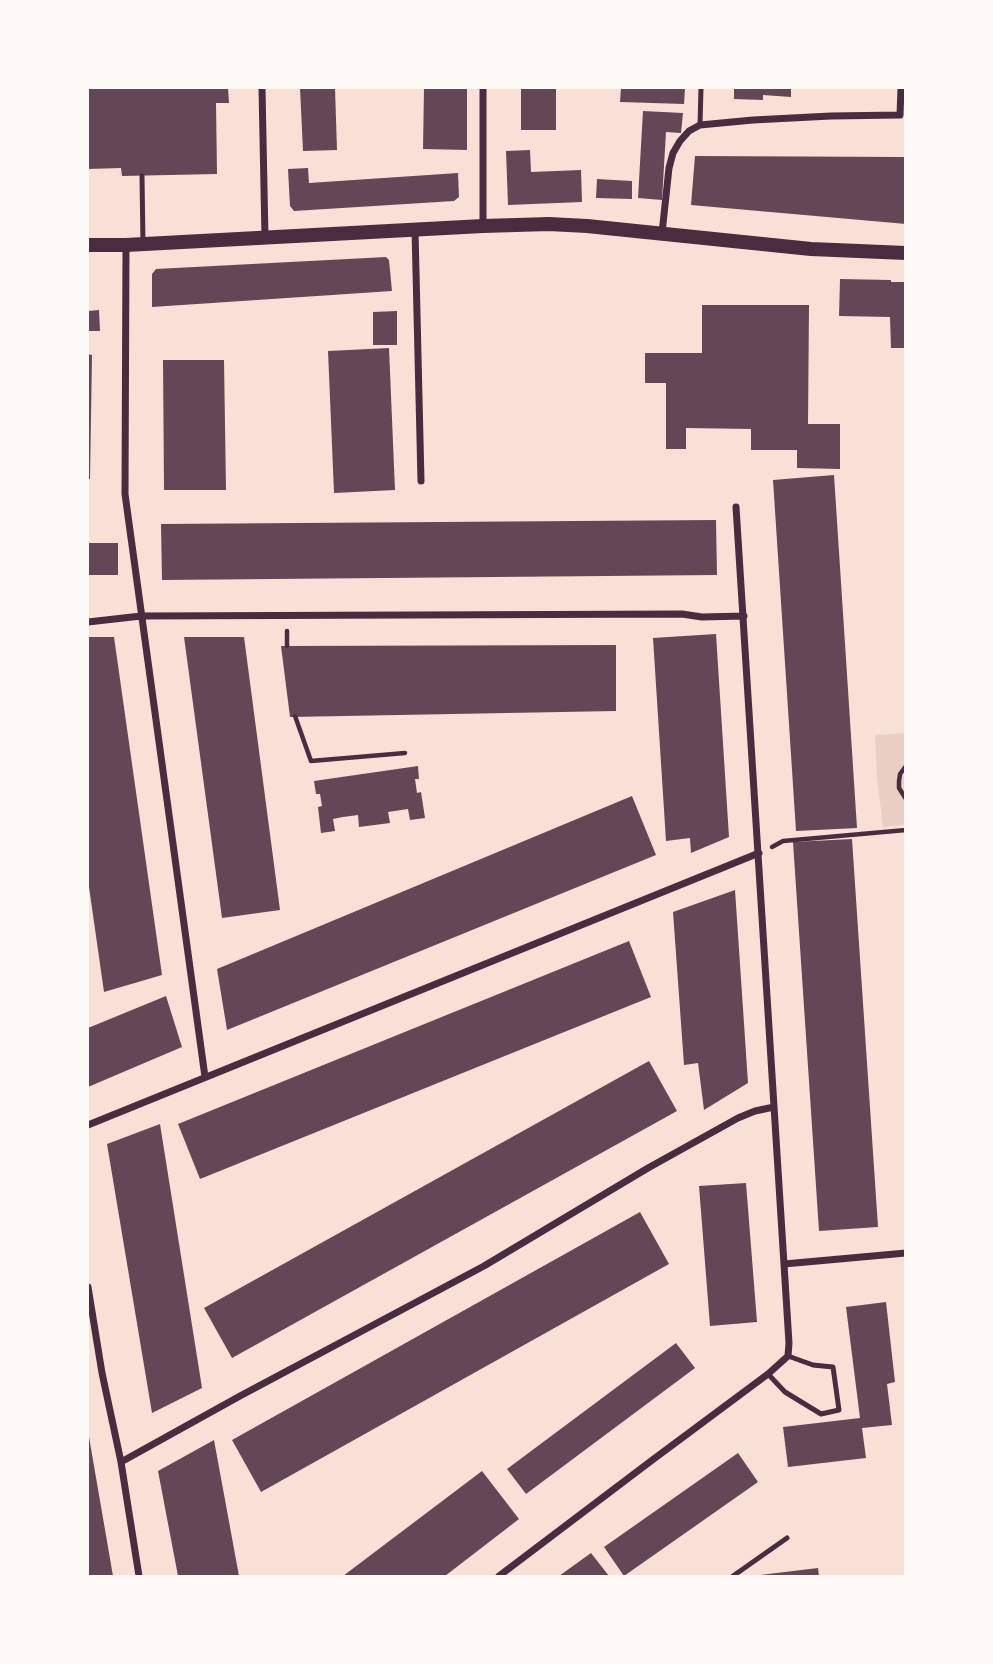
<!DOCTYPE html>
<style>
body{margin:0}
#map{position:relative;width:993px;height:1664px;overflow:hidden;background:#f7e1d7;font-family:Signika,sans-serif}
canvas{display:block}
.frame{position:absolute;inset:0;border:89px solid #fffaf5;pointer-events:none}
</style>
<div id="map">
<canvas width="993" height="1664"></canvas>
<div class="frame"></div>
</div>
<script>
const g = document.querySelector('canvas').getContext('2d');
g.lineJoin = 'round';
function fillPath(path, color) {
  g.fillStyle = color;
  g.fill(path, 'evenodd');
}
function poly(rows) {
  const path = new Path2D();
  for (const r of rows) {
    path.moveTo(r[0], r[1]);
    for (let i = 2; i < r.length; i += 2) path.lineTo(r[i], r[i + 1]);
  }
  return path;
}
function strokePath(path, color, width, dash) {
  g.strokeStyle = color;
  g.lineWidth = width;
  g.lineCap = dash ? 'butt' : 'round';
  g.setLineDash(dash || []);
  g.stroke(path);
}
fillPath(poly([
 [905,733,905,825,883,827,877,779,875,735]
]), '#ebcfc5');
fillPath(poly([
 [150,88,228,88,229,103,216,103,217,174,122,176,121,168,88,169,88,89],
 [300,88,335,88,337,150,303,151],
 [424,88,467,88,467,150,423,149],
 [521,88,556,88,556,130,521,130],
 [621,88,685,88,684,104,620,102],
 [734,88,791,88,791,97,763,95,763,100,734,99],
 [643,111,683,113,681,133,666,132,662,200,638,198],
 [530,150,531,172,581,170,582,202,508,205,506,151],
 [695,156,906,157,906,224,691,205],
 [308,168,309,183,458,173,459,197,454,201,294,211,290,206,288,169],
 [597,179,632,181,632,199,596,198],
 [386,257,389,260,392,291,152,307,152,274,156,269],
 [840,279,891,280,891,282,906,282,906,348,891,348,890,317,839,316],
 [702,305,809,305,808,424,840,424,840,469,797,468,797,450,751,450,751,429,686,428,686,449,666,449,666,383,645,383,645,353,702,353],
 [99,310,100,331,88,331,88,311],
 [397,311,397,345,373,345,373,312],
 [389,348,395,490,334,493,328,351],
 [88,354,92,355,90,479,88,479],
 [163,360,224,360,226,490,164,490],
 [834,475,857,828,796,831,773,480],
 [716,520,717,575,162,580,161,524],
 [88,543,118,543,118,575,88,575],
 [716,634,729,837,691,853,690,838,666,841,653,638],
 [88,637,114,637,162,975,104,992,88,880],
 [184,637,244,637,280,910,222,918],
 [616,645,616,711,290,717,281,646],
 [418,766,419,779,415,779,417,793,421,792,425,818,410,820,408,809,388,812,390,823,359,827,358,815,343,817,333,819,335,831,321,833,318,807,322,806,320,794,316,794,314,781],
 [632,796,656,855,227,1030,217,969],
 [852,839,878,1227,819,1231,793,842],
 [735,890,748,1083,704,1110,698,1063,684,1065,673,912],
 [629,941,651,997,200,1179,178,1124],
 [166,996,182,1047,88,1087,88,1028],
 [649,1061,677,1111,232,1358,204,1308],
 [160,1124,202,1388,152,1413,107,1144],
 [746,1183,757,1322,710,1326,699,1186],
 [640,1212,669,1264,261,1492,232,1440],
 [886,1302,895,1382,887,1384,892,1425,862,1428,866,1458,788,1467,783,1427,860,1418,846,1307],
 [676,1343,695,1368,526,1494,507,1469],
 [88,1437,89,1437,113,1576,88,1576],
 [214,1440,239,1576,178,1576,158,1471],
 [738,1453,758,1482,624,1576,604,1547],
 [482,1471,519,1519,445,1576,343,1576],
 [591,1553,609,1576,559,1576],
 [818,1568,819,1576,760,1576,760,1575]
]), '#644757');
strokePath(poly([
 [287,631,287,646],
 [295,716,311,761,405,753],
 [906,766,900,774,899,781,899,788,906,799],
 [772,847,783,841,906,830]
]), '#4a2c40', 4.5);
strokePath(poly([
 [700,125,701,88],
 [142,176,143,244],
 [768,1374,785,1392,821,1414,839,1410,833,1367,813,1365,788,1356],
 [733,1576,787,1538]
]), '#4a2c40', 5);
strokePath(poly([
 [262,88,265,238],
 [483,226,483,88],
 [415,230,421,481],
 [662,233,669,168,673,153,680,141,689,131,700,125,753,120,831,116,900,115,901,88],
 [126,245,125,494,205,1077],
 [88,622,141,616,682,614,702,617,744,616],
 [88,1125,759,853],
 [784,1264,906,1253],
 [88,1287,102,1373,121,1462,139,1576],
 [121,1462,240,1396,484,1266,648,1168,738,1118,755,1111,774,1107],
 [499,1576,651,1461,768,1374,788,1356,789,1343,736,507]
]), '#4a2c40', 7);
strokePath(poly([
 [88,245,126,245,483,226,549,224,587,226,811,249,906,253]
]), '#4a2c40', 14);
</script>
